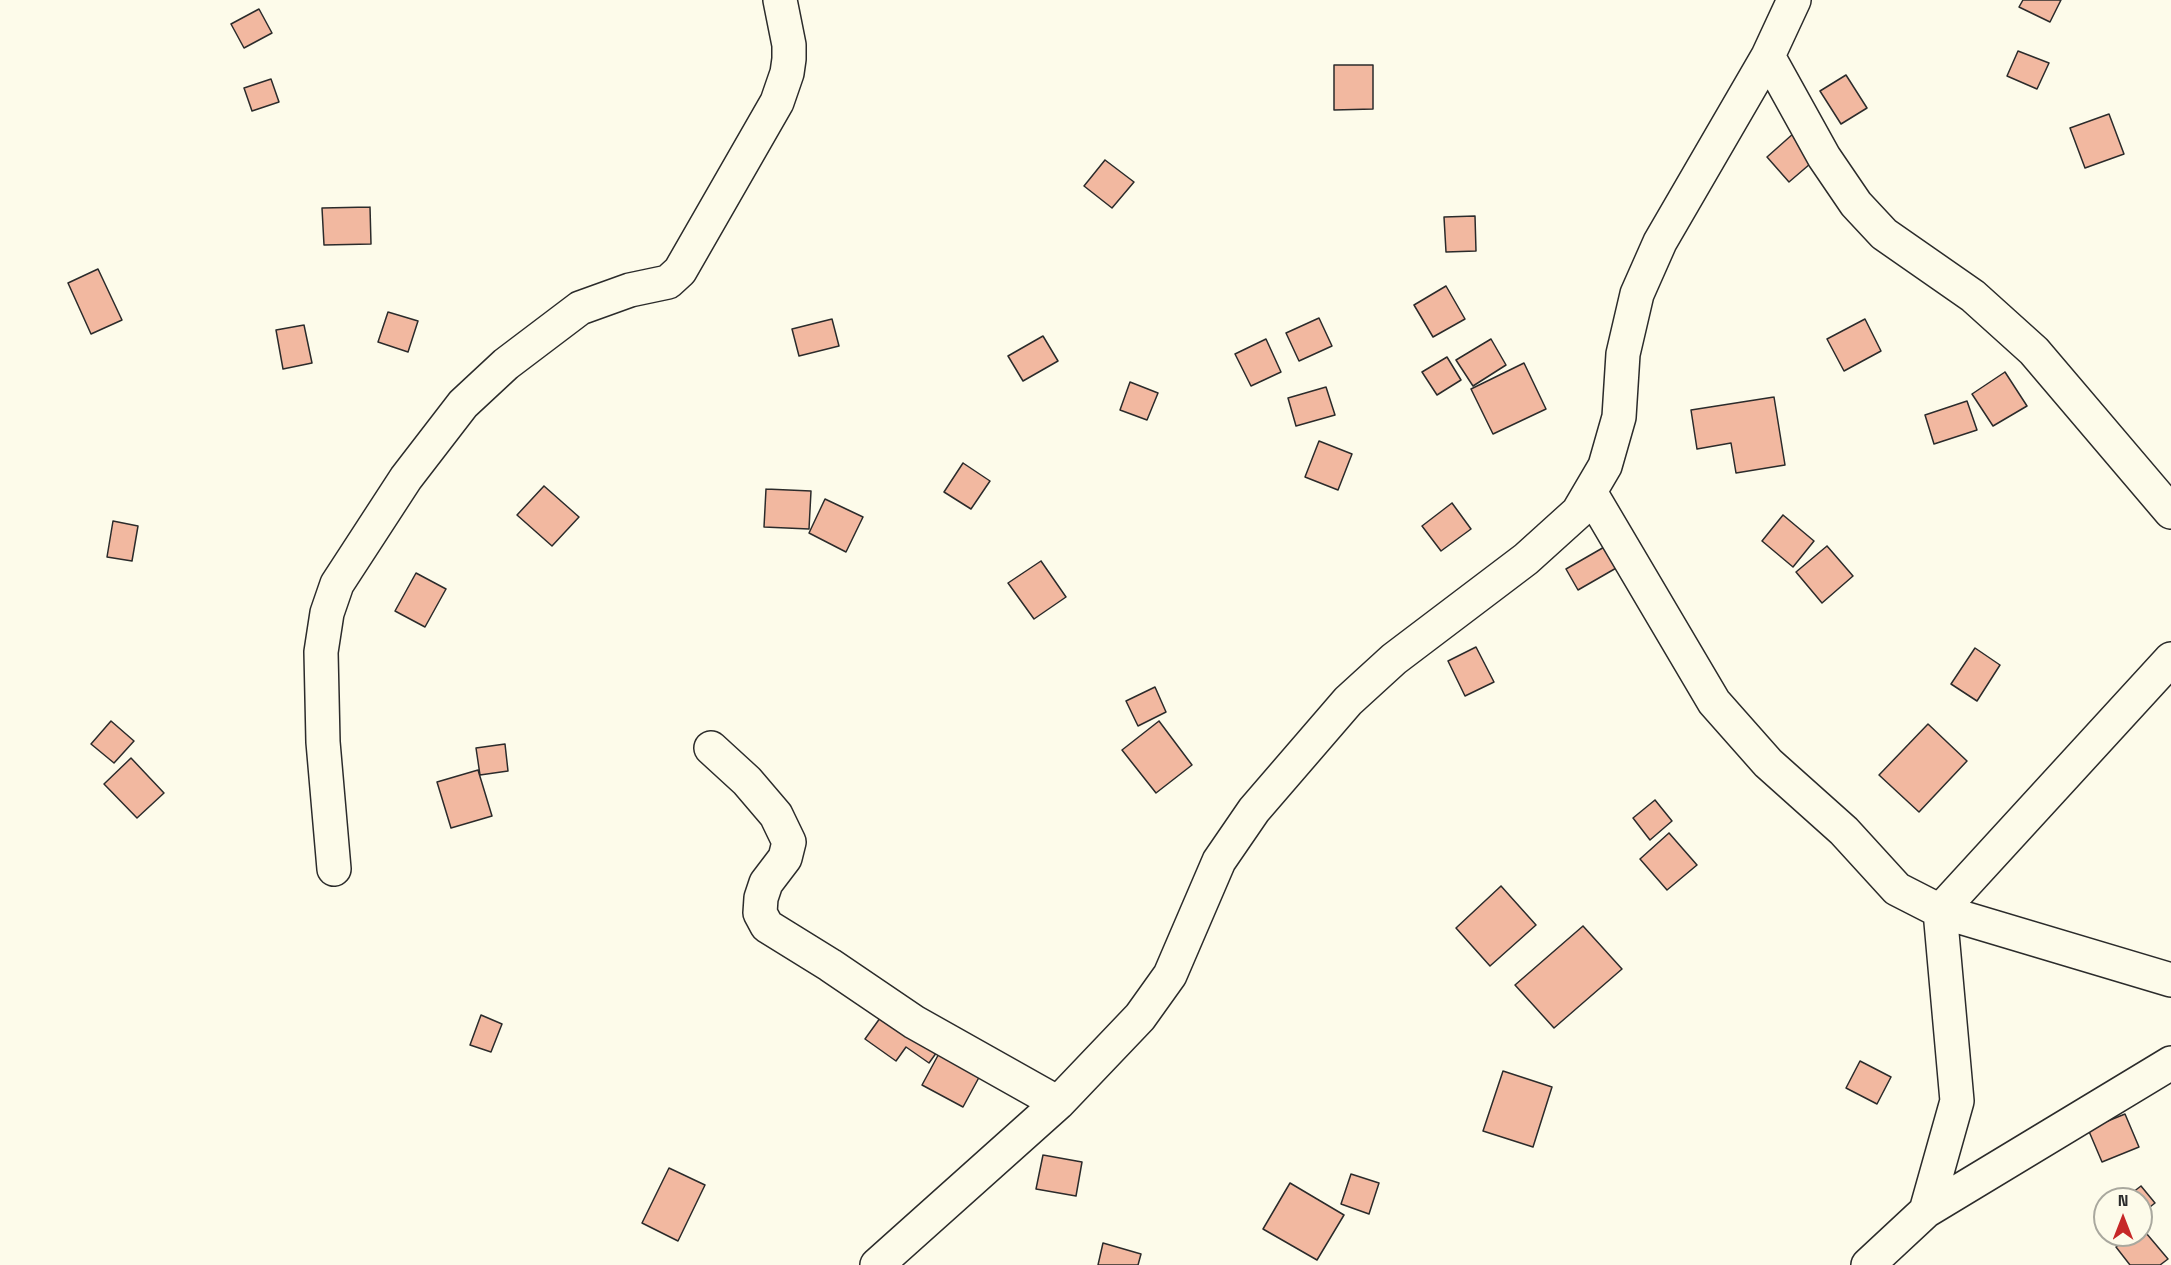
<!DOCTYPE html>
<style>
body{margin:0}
#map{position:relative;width:2171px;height:1265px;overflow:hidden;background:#fdfbea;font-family:"Space Grotesk",sans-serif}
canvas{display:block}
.north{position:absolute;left:2093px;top:1187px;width:60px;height:60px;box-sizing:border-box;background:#fdfbea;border:2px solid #a9a89e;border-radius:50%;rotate:0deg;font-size:16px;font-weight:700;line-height:24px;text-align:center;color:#2b2b2b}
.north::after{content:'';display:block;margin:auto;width:21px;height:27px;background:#c62828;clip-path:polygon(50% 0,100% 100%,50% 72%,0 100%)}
</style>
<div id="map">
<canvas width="2171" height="1265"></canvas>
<div class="north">N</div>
</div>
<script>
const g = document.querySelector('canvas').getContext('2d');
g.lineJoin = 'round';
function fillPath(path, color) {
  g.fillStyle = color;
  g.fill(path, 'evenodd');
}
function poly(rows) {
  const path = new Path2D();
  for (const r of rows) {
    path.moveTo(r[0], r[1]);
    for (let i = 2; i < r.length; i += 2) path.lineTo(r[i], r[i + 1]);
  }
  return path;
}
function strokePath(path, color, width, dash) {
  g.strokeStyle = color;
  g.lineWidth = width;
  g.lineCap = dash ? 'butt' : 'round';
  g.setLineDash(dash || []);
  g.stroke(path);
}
const building = poly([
 [2023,0,2061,0,2050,22,2019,7,2023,0],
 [259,9,272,33,244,48,231,24,259,9],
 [2018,51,2049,63,2037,89,2007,76,2018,51],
 [1334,65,1373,65,1373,109,1334,110,1334,65],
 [1846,75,1867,108,1841,124,1820,91,1846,75],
 [271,79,279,102,252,111,244,88,271,79],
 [2109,114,2124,154,2085,168,2070,128,2109,114],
 [1794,133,1817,158,1789,182,1767,157,1794,133],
 [1105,160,1134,182,1112,208,1084,186,1105,160],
 [370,207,371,244,324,245,322,208,370,207],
 [1475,216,1476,251,1446,252,1444,217,1475,216],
 [98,269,122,320,91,334,68,283,98,269],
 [1446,286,1465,319,1433,337,1414,305,1446,286],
 [388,312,418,321,408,352,378,342,388,312],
 [1319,318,1332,346,1299,361,1286,333,1319,318],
 [832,319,839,346,799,356,792,329,832,319],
 [1865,319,1881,351,1844,371,1827,339,1865,319],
 [304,325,312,363,283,369,276,330,304,325],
 [1043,336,1058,361,1023,381,1008,356,1043,336],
 [1266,339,1281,372,1251,386,1235,354,1266,339],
 [1491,339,1506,365,1473,386,1456,360,1491,339],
 [1447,357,1461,380,1437,395,1422,372,1447,357],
 [1524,363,1546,409,1493,434,1471,389,1524,363],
 [2005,372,2027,406,1993,426,1972,394,2005,372],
 [1130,382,1158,393,1147,420,1120,410,1130,382],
 [1326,387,1335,415,1296,426,1288,398,1326,387],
 [1774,397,1785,465,1736,473,1731,443,1697,449,1691,410,1774,397],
 [1967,401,1977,430,1934,444,1925,415,1967,401],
 [1319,441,1352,454,1338,490,1305,477,1319,441],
 [963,463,990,481,971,509,944,492,963,463],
 [544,486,579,517,552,546,517,515,544,486],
 [766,489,811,491,809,529,764,527,766,489],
 [825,499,863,517,846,552,809,533,825,499],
 [1452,503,1471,529,1441,551,1422,526,1452,503],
 [1783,515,1814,541,1793,567,1762,541,1783,515],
 [113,521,138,526,132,561,107,557,113,521],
 [1606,546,1618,567,1578,590,1566,569,1606,546],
 [1827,546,1853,576,1822,603,1796,572,1827,546],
 [1041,561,1066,597,1034,619,1008,583,1041,561],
 [416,573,446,589,425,627,395,611,416,573],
 [1476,647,1494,682,1465,696,1448,661,1476,647],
 [1975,648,2000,665,1977,701,1951,684,1975,648],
 [1155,687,1166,712,1138,726,1126,701,1155,687],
 [111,721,134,741,114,763,91,744,111,721],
 [1159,721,1192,765,1156,793,1122,750,1159,721],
 [1928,724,1967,761,1919,812,1879,775,1928,724],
 [505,744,508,771,480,775,476,748,505,744],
 [131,758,164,793,137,818,104,784,131,758],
 [478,770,492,816,451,828,437,782,478,770],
 [1655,800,1672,821,1650,840,1633,818,1655,800],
 [1669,833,1697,865,1667,890,1640,859,1669,833],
 [1501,886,1536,925,1490,966,1456,928,1501,886],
 [1583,926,1622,969,1554,1028,1515,985,1583,926],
 [888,1007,942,1045,929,1063,906,1047,896,1061,865,1039,888,1007],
 [481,1015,502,1024,491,1052,470,1045,481,1015],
 [942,1048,983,1070,963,1107,922,1085,942,1048],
 [1860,1061,1891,1077,1877,1104,1846,1088,1860,1061],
 [1503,1071,1552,1087,1533,1147,1483,1131,1503,1071],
 [2125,1114,2139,1147,2102,1162,2088,1129,2125,1114],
 [1043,1155,1082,1162,1076,1196,1036,1189,1043,1155],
 [669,1168,705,1185,678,1241,642,1223,669,1168],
 [1351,1174,1379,1183,1369,1214,1341,1204,1351,1174],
 [1290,1183,1344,1215,1317,1260,1263,1229,1290,1183],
 [2141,1186,2155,1203,2141,1214,2141,1199,2124,1199,2141,1186],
 [2141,1227,2168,1259,2160,1265,2130,1265,2116,1247,2131,1235,2141,1235,2141,1227],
 [1103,1243,1141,1254,1138,1265,1098,1265,1103,1243]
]);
fillPath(building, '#f2b8a0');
strokePath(building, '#2b2b2b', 1.5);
const minor = poly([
 [1768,56,1824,157,1856,204,1884,234,1973,296,2034,351,2171,512],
 [1590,492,1714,702,1768,763,1844,831,1897,889,1940,911,2171,980],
 [711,748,747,781,776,815,789,842,785,858,766,883,761,898,760,913,767,926,830,965,914,1022,1058,1103],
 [334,869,323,742,321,652,327,613,337,584,406,478,463,404,506,364,580,308,630,290,668,282,680,271,777,102,787,73,789,59,789,45,780,0],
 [1926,1211,1957,1101,1940,911,2171,659],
 [877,1265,1058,1103,1140,1017,1170,975,1219,861,1254,810,1348,701,1394,659,1526,559,1578,512,1605,466,1619,417,1623,354,1637,294,1660,242,1768,56,1794,0],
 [1868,1265,1926,1211,2171,1063]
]);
strokePath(minor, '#2b2b2b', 36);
strokePath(minor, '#fdfbea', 33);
</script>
